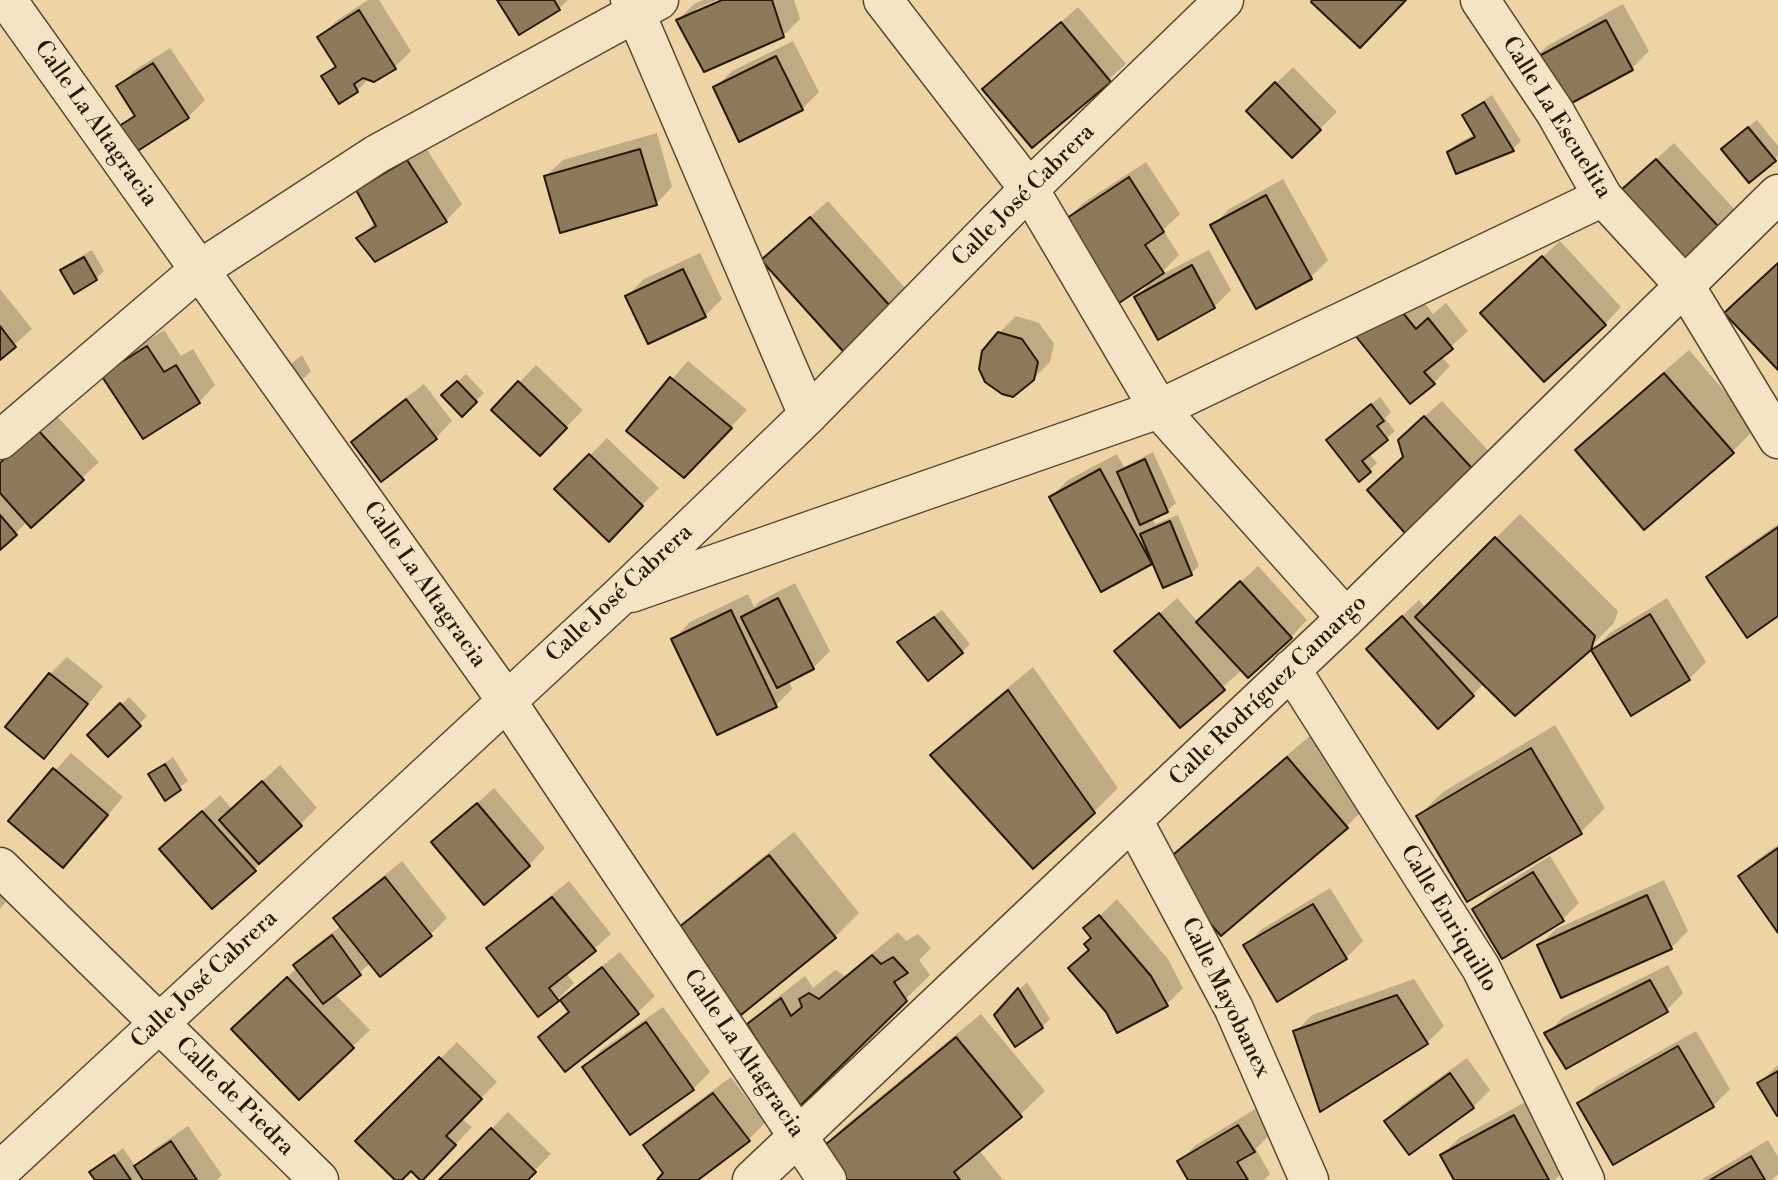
<!DOCTYPE html>
<meta charset="utf-8">
<style>
body{margin:0}
canvas{display:block;background:#eed4a4}
</style>
<canvas width="1778" height="1180"></canvas>
<script>
const g = document.querySelector('canvas').getContext('2d');
g.lineJoin = 'round';
function fillPath(path, color) {
  g.fillStyle = color;
  g.fill(path, 'evenodd');
}
function poly(rows) {
  const path = new Path2D();
  for (const r of rows) {
    path.moveTo(r[0], r[1]);
    for (let i = 2; i < r.length; i += 2) path.lineTo(r[i], r[i + 1]);
  }
  return path;
}
function strokePath(path, color, width, dash) {
  g.strokeStyle = color;
  g.lineWidth = width;
  g.lineCap = dash ? 'butt' : 'round';
  g.setLineDash(dash || []);
  g.stroke(path);
}
function drawText(font, color, halo, rows, align = 'center') {
  g.font = font + ' "Libre Bodoni",serif';
  g.lineWidth = 7;
  g.setLineDash([]);
  g.textBaseline = 'middle';
  g.strokeStyle = halo;
  g.fillStyle = color;
  for (const [text, x, y, turn = 0] of rows) {
    g.save();
    g.translate(x, y);
    g.rotate((+turn || 0) * Math.PI / 180);
    g.textAlign = isNaN(turn) ? turn : align;
    if (halo) g.strokeText(text, 0, 0);
    g.fillText(text, 0, 0);
    g.restore();
  }
}
fillPath(poly([
 [368,0,379,0,411,51,395,67,369,78,357,91,323,77,336,64,319,38,336,21],
 [499,0,568,0,559,8,520,33],
 [703,0,717,0,696,9,696,13,726,0,794,0,800,19,783,36,678,20,694,4],
 [1623,4,1649,51,1632,68,1531,62,1547,46],
 [1078,7,1126,64,1033,146,985,89],
 [793,41,819,92,802,109,715,88,732,71],
 [170,48,205,100,188,117,121,126,135,113,118,86,135,70],
 [1293,67,1337,112,1292,156,1248,111],
 [1492,95,1521,141,1513,149,1449,152,1457,144,1475,134,1464,116,1472,108],
 [1757,120,1778,146,1778,156,1775,159,1731,141],
 [657,133,672,187,656,204,546,176,563,160],
 [1674,143,1744,220,1727,237,1631,182],
 [424,145,462,204,446,221,359,238,376,221,358,191,375,174],
 [1146,162,1180,214,1163,230,1179,255,1157,277,1209,250,1231,290,1214,307,1137,298,1154,277,1066,220,1083,203],
 [1283,179,1328,260,1311,277,1257,307,1213,226,1229,209],
 [828,201,914,298,898,315,780,243],
 [1560,241,1621,307,1605,324,1499,297],
 [92,250,104,271,96,279,62,271,70,263],
 [700,253,722,299,705,316,627,296,644,279],
 [1412,287,1433,314,1446,303,1468,331,1441,356,1450,366,1434,383,1357,335],
 [0,289,32,329,0,357],
 [1016,316,1039,323,1054,344,1050,362,1033,379,999,333],
 [164,330,181,356,193,349,215,385,199,402,104,375,120,359],
 [1689,350,1756,428,1732,452,1577,450,1601,426],
 [302,355,311,371,303,379,290,385,282,371],
 [688,361,747,410,700,459,628,430],
 [536,365,583,410,540,454,493,410],
 [466,374,484,393,462,415,444,395],
 [424,384,452,421,436,438,353,442,370,425],
 [1380,397,1391,412,1385,418,1395,431,1369,453,1377,463,1369,471,1336,432],
 [1442,401,1496,459,1479,476,1405,456,1417,423],
 [55,414,99,462,32,525,28,521,0,548,0,464],
 [607,438,659,488,609,539,557,489],
 [1153,452,1176,503,1167,511,1152,517,1155,524,1178,515,1199,566,1191,574,1153,560,1151,563,1051,497,1068,480,1117,454,1124,467],
 [1520,514,1618,611,1614,623,1589,648,1484,683,1473,695,1385,632,1419,600,1426,608],
 [1778,524,1778,614,1708,577,1725,561],
 [1258,566,1307,620,1291,637,1243,669,1180,725,1117,651,1177,598,1198,622],
 [795,583,830,651,813,668,788,680,792,689,776,705,674,639,690,622,748,594,754,607,760,601],
 [1667,598,1706,662,1689,679,1593,650,1610,633],
 [942,610,970,644,962,652,899,642],
 [67,657,103,686,60,740,44,756,50,674],
 [1033,667,1118,788,1094,812,932,755,956,731],
 [129,697,147,716,108,754,90,735],
 [1555,725,1605,808,1581,832,1418,816,1443,792],
 [1312,734,1371,802,1347,826,1221,934,1162,866,1186,842],
 [71,753,123,797,79,849,10,821],
 [173,757,188,781,165,798,150,774],
 [280,765,317,808,254,870,178,833,220,795,232,809],
 [494,788,545,848,529,865,434,842],
 [794,832,859,913,835,937,676,932,700,908],
 [1778,845,1778,930,1741,877,1757,860],
 [1550,856,1579,903,1563,919,1474,910,1491,893],
 [402,861,447,918,430,935,371,963,334,993,370,1030,299,1097,250,1012,297,968,295,965,312,948,341,926,335,918,352,902],
 [0,876,16,889,0,909],
 [1664,880,1688,931,1671,948,1540,945,1556,929],
 [569,881,611,934,566,973,574,983,557,1000,489,949,505,932],
 [1330,888,1363,941,1346,958,1245,946,1262,929],
 [1117,899,1168,959,1183,988,1167,1004,1107,1011,1070,968,1090,949,1093,937,1086,929],
 [898,932,906,941,918,934,931,948,919,960,930,975,798,1105,750,1025,774,1000,805,976,813,988,835,970,845,976],
 [620,952,655,996,638,1012,566,1070,540,1037,570,1010,562,1001,579,984],
 [1668,965,1683,993,1667,1010,1547,1034,1563,1017],
 [1414,979,1444,1026,1427,1043,1295,1032,1312,1015],
 [1027,982,1050,1019,1042,1027,1019,990],
 [663,1007,710,1072,693,1089,585,1067,601,1050],
 [981,1014,1045,1091,1020,1115,979,1150,1003,1180,846,1180,821,1150,845,1126],
 [1696,1031,1730,1089,1713,1106,1580,1104,1596,1087],
 [457,1042,497,1082,461,1118,472,1127,438,1163,411,1169,397,1180,358,1141],
 [1467,1058,1490,1090,1473,1107,1386,1121,1403,1104],
 [1778,1065,1778,1114,1759,1083],
 [731,1077,765,1123,748,1140,695,1180,659,1180,665,1172,645,1145,662,1128],
 [1531,1099,1568,1167,1555,1180,1456,1180,1442,1155,1459,1138],
 [1255,1109,1270,1134,1256,1149,1270,1174,1264,1180,1190,1180,1179,1161,1196,1145],
 [508,1112,551,1154,525,1180,441,1180],
 [188,1126,222,1175,217,1180,97,1180,91,1172,123,1148,136,1167,153,1150],
 [1768,1140,1778,1157,1778,1174,1772,1180,1701,1180]
]), '#0003');
const building = poly([
 [497,0,554,0,560,10,519,35,497,0],
 [722,0,772,0,784,37,704,72,676,20,722,0],
 [1312,0,1406,0,1360,48,1311,2,1312,0],
 [359,10,396,69,374,82,363,78,354,84,358,92,339,104,321,76,336,67,317,37,359,10],
 [1606,20,1633,70,1555,112,1528,62,1606,20],
 [1061,22,1111,82,1032,148,982,89,1061,22],
 [776,56,803,110,739,142,713,87,776,56],
 [153,63,189,118,136,152,119,126,135,116,116,86,153,63],
 [1275,82,1321,130,1292,158,1246,111,1275,82],
 [1484,102,1514,151,1456,174,1447,152,1475,137,1462,115,1484,102],
 [1748,127,1776,161,1749,183,1721,149,1748,127],
 [640,149,657,205,560,233,544,176,640,149],
 [1656,159,1729,238,1684,278,1612,198,1656,159],
 [407,160,447,222,375,262,356,238,376,226,356,190,407,160],
 [1129,177,1164,232,1145,245,1164,273,1119,303,1064,220,1129,177],
 [1266,195,1312,279,1256,309,1210,225,1266,195],
 [810,217,899,316,850,359,761,260,810,217],
 [1542,256,1606,325,1544,382,1480,313,1542,256],
 [84,257,97,280,74,294,60,270,84,257],
 [1778,263,1778,370,1724,313,1778,263],
 [1192,265,1215,308,1158,340,1134,297,1192,265],
 [683,269,706,317,648,344,625,296,683,269],
 [1394,302,1416,329,1428,318,1453,349,1424,372,1435,384,1410,404,1354,334,1394,302],
 [0,326,16,347,0,360,0,326],
 [998,332,1022,339,1038,362,1034,380,1013,397,1002,394,985,382,979,369,982,351,998,332],
 [147,346,164,372,176,365,200,403,143,439,101,375,147,346],
 [1664,373,1734,453,1644,530,1575,450,1664,373],
 [670,377,732,428,684,478,626,431,670,377],
 [457,381,477,402,462,417,441,395,457,381],
 [518,381,567,428,540,456,491,410,518,381],
 [406,399,437,439,381,482,351,442,406,399],
 [1371,404,1384,421,1377,426,1388,440,1362,461,1371,472,1359,482,1326,440,1371,404],
 [1424,416,1480,477,1411,540,1367,490,1403,457,1398,440,1424,416],
 [37,429,84,480,31,528,0,493,0,463,37,429],
 [589,454,643,506,609,542,554,489,589,454],
 [1145,459,1168,512,1140,525,1117,472,1145,459],
 [1100,469,1152,564,1101,592,1049,497,1100,469],
 [0,515,17,535,0,550,0,515],
 [1170,521,1192,575,1163,588,1140,534,1170,521],
 [1778,527,1778,616,1747,638,1706,577,1778,527],
 [1495,537,1595,636,1591,650,1515,716,1415,617,1495,537],
 [1240,581,1292,638,1248,678,1196,622,1240,581],
 [778,598,814,669,777,688,741,617,778,598],
 [731,610,777,707,717,735,671,639,731,610],
 [1159,613,1225,690,1180,728,1114,651,1159,613],
 [1650,614,1690,680,1631,716,1591,650,1650,614],
 [1402,616,1474,696,1438,729,1366,649,1402,616],
 [934,617,963,653,928,681,897,642,934,617],
 [49,673,88,704,44,759,5,727,49,673],
 [1008,690,1095,813,1033,869,930,755,1008,690],
 [120,703,141,726,108,757,87,735,120,703],
 [1531,748,1582,834,1467,902,1416,816,1531,748],
 [1287,757,1348,828,1221,936,1160,866,1287,757],
 [165,764,181,790,165,801,148,774,165,764],
 [53,768,108,815,63,868,8,821,53,768],
 [262,781,302,826,259,864,219,820,262,781],
 [477,803,530,866,484,905,431,842,477,803],
 [202,811,256,871,212,909,159,849,202,811],
 [1778,848,1778,933,1738,876,1778,848],
 [769,855,836,938,741,1015,673,932,769,855],
 [1533,872,1564,921,1502,959,1472,909,1533,872],
 [385,877,432,936,380,977,333,918,385,877],
 [1647,895,1672,949,1561,998,1537,945,1647,895],
 [552,897,596,951,549,988,559,1001,538,1017,486,948,552,897],
 [1313,904,1347,959,1277,1002,1243,945,1313,904],
 [1099,915,1151,976,1168,1006,1117,1033,1106,1012,1068,968,1089,950,1084,944,1091,938,1083,928,1099,915],
 [332,935,361,975,323,1004,293,965,332,935],
 [872,955,881,964,893,957,908,973,894,982,907,1001,798,1108,747,1024,781,998,791,1016,802,1007,799,999,809,993,819,999,872,955],
 [602,967,639,1014,565,1072,538,1037,569,1012,560,1000,602,967],
 [287,977,354,1048,299,1100,231,1029,287,977],
 [1650,980,1668,1012,1566,1069,1544,1033,1650,980],
 [1018,988,1043,1028,1015,1047,994,1015,1018,988],
 [1397,995,1428,1044,1320,1112,1293,1031,1397,995],
 [646,1022,694,1090,630,1135,582,1067,646,1022],
 [956,1037,1022,1117,954,1172,960,1180,844,1180,819,1150,956,1037],
 [1678,1046,1714,1107,1613,1165,1577,1103,1678,1046],
 [439,1057,482,1099,446,1136,456,1145,423,1180,420,1180,411,1171,402,1180,395,1180,355,1141,439,1057],
 [1778,1071,1778,1115,1777,1116,1757,1083,1778,1071],
 [1450,1073,1474,1108,1409,1155,1384,1121,1450,1073],
 [713,1093,750,1141,698,1180,657,1180,663,1173,643,1145,713,1093],
 [1514,1115,1549,1180,1454,1180,1440,1155,1514,1115],
 [1238,1125,1255,1152,1237,1162,1248,1180,1188,1180,1177,1161,1238,1125],
 [491,1128,536,1172,528,1180,439,1180,491,1128],
 [171,1141,197,1180,143,1180,134,1166,171,1141],
 [114,1155,131,1180,95,1180,89,1172,114,1155],
 [1751,1156,1765,1180,1710,1180,1751,1156]
]);
fillPath(building, '#8e7a5a');
strokePath(building, '#261909', 2);
const minor = poly([
 [7,0,506,700,827,1180],
 [630,0,808,415],
 [883,0,1029,189,1159,409,1346,618],
 [1480,0,1555,112,1603,197,1685,286,1778,439],
 [0,440,199,270,377,154,659,0],
 [631,593,1159,409,1603,197],
 [1291,669,1481,968,1585,1180],
 [1133,820,1234,1009,1309,1180],
 [0,867,319,1180],
 [0,1171,619,597,808,415,1029,189,1224,0],
 [752,1180,1346,618,1778,194]
]);
strokePath(minor, '#584830', 41);
strokePath(minor, '#f4e3c4', 38);
drawText('23px', '#261909', '#f4e3c4', [
 ["Calle La Escuelita",1556,118,58],
 ["Calle La Altagracia",95,124,55],
 ["Calle José Cabrera",1024,196,-45],
 ["Calle La Altagracia",424,585,55],
 ["Calle José Cabrera",620,594,-43],
 ["Calle Rodríguez Camargo",1269,691,-44],
 ["Calle Enriquillo",1448,919,59],
 ["Calle José Cabrera",205,980,-43],
 ["Calle Mayobanex",1225,998,64],
 ["Calle La Altagracia",743,1054,56],
 ["Calle de Piedra",234,1097,45]
]);
</script>
